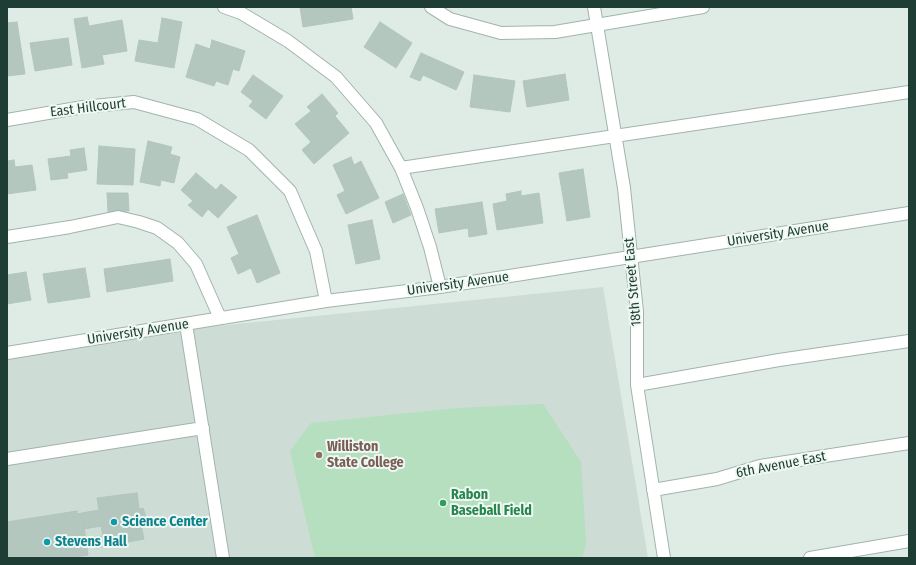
<!DOCTYPE html>
<style>
body{margin:0}
#map{position:relative;width:916px;height:565px;overflow:hidden;background:#dfece5;font-family:"Fira Sans Condensed",sans-serif}
canvas{display:block}
.frame{position:absolute;inset:0;border:8px solid #1e3d34;pointer-events:none}
</style>
<div id="map">
<canvas width="916" height="565"></canvas>
<div class="frame"></div>
</div>
<script>
const g = document.querySelector('canvas').getContext('2d');
g.lineJoin = 'round';
function fillPath(path, color) {
  g.fillStyle = color;
  g.fill(path, 'evenodd');
}
function poly(rows) {
  const path = new Path2D();
  for (const r of rows) {
    path.moveTo(r[0], r[1]);
    for (let i = 2; i < r.length; i += 2) path.lineTo(r[i], r[i + 1]);
  }
  return path;
}
function strokePath(path, color, width, dash) {
  g.strokeStyle = color;
  g.lineWidth = width;
  g.lineCap = dash ? 'butt' : 'round';
  g.setLineDash(dash || []);
  g.stroke(path);
}
function drawText(font, color, halo, rows, align = 'center') {
  g.font = font + ' "Fira Sans Condensed",sans-serif';
  g.lineWidth = 4;
  g.setLineDash([]);
  g.textBaseline = 'middle';
  g.strokeStyle = halo;
  g.fillStyle = color;
  for (const [text, x, y, turn = 0] of rows) {
    g.save();
    g.translate(x, y);
    g.rotate((+turn || 0) * Math.PI / 180);
    g.textAlign = isNaN(turn) ? turn : align;
    if (halo) g.strokeText(text, 0, 0);
    g.fillText(text, 0, 0);
    g.restore();
  }
}
fillPath(poly([
 [603,287,648,558,7,558,7,353,98,338]
]), '#cddcd4');
fillPath(poly([
 [543,404,581,462,586,544,582,558,315,558,290,451,311,423,458,408]
]), '#b5dfbf');
const building = poly([
 [300,7,351,7,353,19,303,27,300,7],
 [87,17,89,26,122,20,127,51,102,55,104,64,82,68,74,19,87,17],
 [162,18,182,22,174,68,135,61,139,40,158,43,162,18],
 [17,22,25,74,7,76,7,23,17,22],
 [380,22,412,43,396,68,364,47,380,22],
 [68,38,72,65,35,71,30,43,68,38],
 [212,40,245,51,239,71,233,69,228,85,216,81,214,86,186,77,196,44,210,49,212,40],
 [421,53,464,72,456,90,423,75,420,81,410,77,421,53],
 [565,74,569,100,527,107,523,81,565,74],
 [253,75,283,96,266,119,249,106,253,101,241,92,253,75],
 [474,75,515,81,510,112,470,107,474,75],
 [322,94,338,113,335,116,349,133,314,164,302,150,311,142,295,124,311,111,307,107,322,94],
 [148,141,172,147,170,154,180,157,174,183,161,180,160,186,140,182,148,141],
 [99,146,135,149,133,185,97,184,99,146],
 [84,148,87,170,67,173,68,178,51,180,48,159,71,156,70,150,84,148],
 [351,157,354,165,361,161,379,198,346,214,337,195,345,191,333,165,351,157],
 [14,160,15,167,32,165,36,190,7,194,7,161,14,160],
 [583,169,590,217,567,221,559,173,583,169],
 [196,173,216,190,221,184,237,197,218,218,208,209,202,217,188,205,193,201,181,190,196,173],
 [521,191,521,196,539,193,543,223,497,230,493,204,507,201,506,194,521,191],
 [107,193,128,193,129,211,108,212,107,193],
 [403,194,411,215,393,223,385,202,403,194],
 [482,202,487,234,469,237,468,228,439,233,435,209,482,202],
 [257,215,280,273,257,283,251,268,238,274,231,258,239,254,227,227,257,215],
 [372,220,380,259,356,264,348,225,372,220],
 [170,259,173,281,107,292,104,269,170,259],
 [85,268,90,297,48,303,43,274,85,268],
 [26,272,31,300,7,304,7,275,26,272],
 [137,493,139,509,143,508,145,514,146,520,145,525,141,525,144,539,96,548,94,537,103,536,101,526,84,529,82,513,99,510,97,498,137,493],
 [77,511,77,514,82,513,88,555,68,558,7,558,7,522,77,511]
]);
fillPath(building, '#b4c7be');
strokePath(building, '#b1c6bc', 1);
const minor = poly([
 [224,7,241,13,288,41,336,77,376,123,401,168,417,208,430,247,440,287],
 [431,7,450,19,501,33,555,32,703,7],
 [594,7,624,188,637,312,637,385,664,558],
 [7,120,83,107,134,102,197,119,249,150,290,191,316,251,326,301],
 [401,168,909,92],
 [7,237,70,227,118,217,139,222,157,228,178,243,196,264,220,318],
 [186,324,223,558],
 [7,353,326,301,440,287,909,213],
 [637,385,779,360,909,341],
 [7,459,203,428],
 [653,490,717,479,760,466,909,443],
 [810,558,909,541]
]);
strokePath(minor, '#a1b4ac', 14);
strokePath(minor, '#fff', 12);
for (const [x, y, r, color] of [
 [319,455,4,"#8d6e63"],
 [443,503,4,"#2e9e5b"],
 [114,522,4,"#0f9aa8"],
 [47,542,4,"#0f9aa8"]
]) {
  const dot = new Path2D();
  dot.arc(x, y, r, 0, 2 * Math.PI);
  g.fillStyle = color;
  g.fill(dot);
  strokePath(dot, '#eff8f3', 1.5);
}
drawText('14px', '#1e3d34', '#eff8f3', [
 ["East Hillcourt",88,108,-7],
 ["University Avenue",778,234,-9],
 ["18th Street East",633,282,-95],
 ["University Avenue",458,284,-8],
 ["University Avenue",138,332,-9],
 ["6th Avenue East",781,465,-11]
]);
drawText('bold 14px', '#785e54', '#eff8f3', [
 ["Williston",327,447],
 ["State College",327,463]
], 'left');
drawText('bold 14px', '#27864d', '#eff8f3', [
 ["Rabon",451,495],
 ["Baseball Field",451,511]
], 'left');
drawText('bold 14px', '#0d838f', '#eff8f3', [
 ["Science Center",122,522],
 ["Stevens Hall",55,542]
], 'left');
</script>
